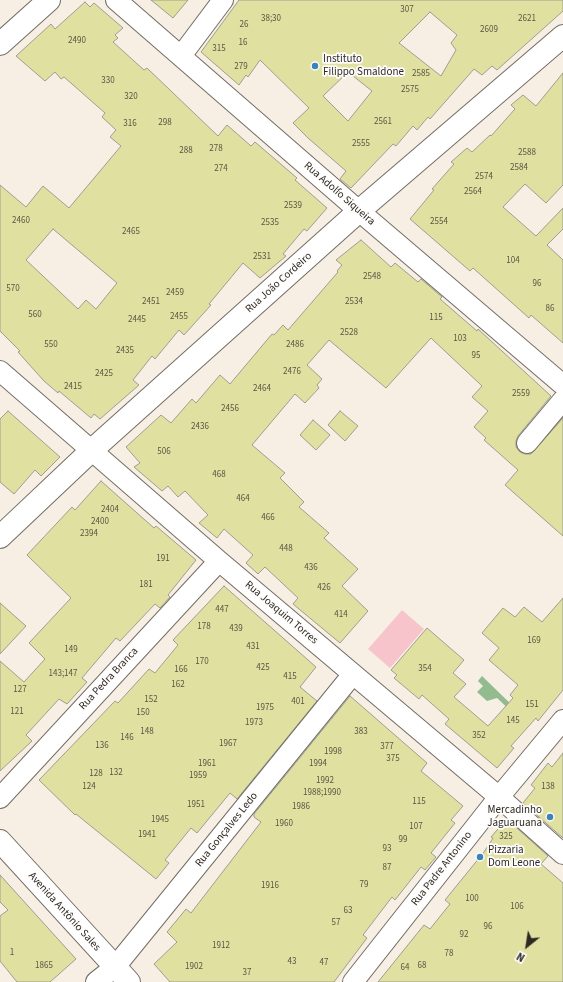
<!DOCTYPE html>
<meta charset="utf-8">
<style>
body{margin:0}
#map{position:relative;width:563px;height:982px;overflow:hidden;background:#f7efe4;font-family:"Source Sans 3",sans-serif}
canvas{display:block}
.north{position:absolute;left:507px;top:926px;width:40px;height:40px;-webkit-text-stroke:3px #fffdfb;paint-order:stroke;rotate:210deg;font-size:11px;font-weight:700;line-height:16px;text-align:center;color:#2c2925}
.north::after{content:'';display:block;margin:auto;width:14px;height:18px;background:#2c2925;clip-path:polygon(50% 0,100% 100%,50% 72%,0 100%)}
</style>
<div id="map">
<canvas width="563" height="982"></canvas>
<div class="north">N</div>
</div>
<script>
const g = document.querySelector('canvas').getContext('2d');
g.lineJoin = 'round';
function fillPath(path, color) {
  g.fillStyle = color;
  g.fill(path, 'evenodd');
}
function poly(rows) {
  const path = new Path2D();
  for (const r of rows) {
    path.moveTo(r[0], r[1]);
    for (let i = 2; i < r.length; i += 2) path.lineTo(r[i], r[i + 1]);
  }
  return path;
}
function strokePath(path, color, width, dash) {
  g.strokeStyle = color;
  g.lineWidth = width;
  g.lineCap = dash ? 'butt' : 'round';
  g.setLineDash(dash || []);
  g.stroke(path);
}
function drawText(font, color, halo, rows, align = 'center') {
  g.font = font + ' "Source Sans 3",sans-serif';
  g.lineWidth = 3.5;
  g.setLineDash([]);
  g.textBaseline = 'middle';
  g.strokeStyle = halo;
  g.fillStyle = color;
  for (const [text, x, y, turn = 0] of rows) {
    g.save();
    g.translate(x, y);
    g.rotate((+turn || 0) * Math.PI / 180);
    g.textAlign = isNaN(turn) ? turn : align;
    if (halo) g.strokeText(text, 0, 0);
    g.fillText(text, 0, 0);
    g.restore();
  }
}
fillPath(poly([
 [402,610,424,629,390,668,368,649]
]), '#f7c4cc');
fillPath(poly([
 [482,676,516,709,513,713,497,698,487,701,477,692,483,686,478,681]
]), '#92bc8d');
const building = poly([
 [151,0,188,0,173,18,151,0],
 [239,0,563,0,563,11,497,70,492,66,482,75,474,69,430,119,428,117,417,130,413,126,396,146,393,144,351,188,340,179,346,171,308,138,293,123,309,108,260,60,248,77,246,75,239,85,201,52,239,0],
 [430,12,457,35,451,43,456,50,441,76,399,43,430,12],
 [348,72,372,91,348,121,323,96,348,72],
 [85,2,90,7,94,3,123,28,115,35,118,38,113,42,144,70,147,68,218,136,227,125,251,146,255,142,297,178,295,180,327,208,307,231,304,229,283,254,286,256,260,278,243,263,209,304,211,305,184,335,179,330,155,359,152,356,133,380,139,385,100,419,94,414,91,418,59,391,58,393,44,381,18,352,20,351,0,331,0,185,26,207,43,186,69,208,121,146,110,137,116,130,102,117,105,113,64,77,61,79,55,72,45,81,16,56,51,24,55,29,85,2],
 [53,229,117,283,96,309,86,300,78,309,26,260,53,229],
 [563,73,563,185,546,203,525,184,503,207,536,236,563,208,563,229,547,245,563,260,563,343,531,315,529,318,473,268,470,271,410,219,434,190,432,189,454,164,451,162,467,148,472,152,490,135,491,136,515,109,511,105,523,95,536,106,563,73],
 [361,240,391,267,395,263,418,282,421,279,442,297,440,299,477,331,478,329,551,396,518,436,516,441,516,447,520,452,525,454,531,454,563,418,563,536,505,485,518,470,484,440,486,438,474,427,488,411,472,397,482,386,431,338,386,388,329,340,307,365,322,379,317,385,319,388,305,403,295,394,252,445,285,473,280,478,304,502,299,507,329,533,324,538,358,569,342,586,368,611,340,643,293,604,298,598,265,567,258,574,246,563,253,555,224,529,217,538,199,523,208,515,185,491,178,497,168,486,162,491,134,467,140,463,126,447,161,415,171,423,192,399,196,403,220,375,230,384,272,334,274,335,283,325,288,330,338,272,337,271,342,265,336,260,361,240],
 [8,411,60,457,41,476,35,470,14,494,0,482,0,419,8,411],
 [340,411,358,426,345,441,328,425,340,411],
 [313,420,330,435,316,450,300,435,313,420],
 [101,481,154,528,156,526,196,560,168,595,170,597,160,608,155,604,120,641,116,638,82,678,87,682,67,704,59,699,26,735,32,741,0,771,0,661,24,682,45,659,29,643,71,598,27,555,72,507,75,510,101,481],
 [224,586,316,667,300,687,317,701,237,799,230,793,197,833,191,828,165,860,169,863,156,879,76,814,75,815,39,780,115,701,118,703,149,669,155,673,178,645,173,640,224,586],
 [563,598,563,690,538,721,536,718,511,746,514,748,497,768,445,724,449,719,422,695,419,699,394,678,397,675,391,670,427,628,464,660,453,673,466,684,454,697,488,726,513,698,510,695,518,685,489,660,499,648,482,633,503,608,515,617,524,607,542,622,563,598],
 [0,603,26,626,0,654,0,603],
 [350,696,427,763,421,771,463,806,451,820,455,823,431,853,436,857,425,870,421,867,395,900,392,897,363,935,367,938,334,982,170,982,154,964,177,942,167,932,186,909,191,913,261,822,254,817,254,814,350,696],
 [563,753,563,838,523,803,535,788,531,785,548,763,552,767,563,753],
 [508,820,548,856,541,864,563,883,563,982,378,982,424,925,430,929,450,904,445,900,484,852,493,838,491,837,503,823,504,825,508,820],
 [0,875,76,959,50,982,17,982,0,961,0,916,8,910,0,902,0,875]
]);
fillPath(building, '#e0e0a1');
strokePath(building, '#9d9d92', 1);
const street = poly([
 [116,0,359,211,563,385],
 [181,56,223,0],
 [0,371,219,561,499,797,563,854],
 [527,443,563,400],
 [0,798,219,561],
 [96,982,115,967,353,674],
 [353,982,499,797,563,720]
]);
const secondary = poly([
 [0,44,49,0],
 [0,537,92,450,359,211,563,36]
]);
const primary = poly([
 [0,841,129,982]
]);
strokePath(street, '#746d64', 22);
strokePath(secondary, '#746d64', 24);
strokePath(primary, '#746d64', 24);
strokePath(street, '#fff', 20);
strokePath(secondary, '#fff', 22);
strokePath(primary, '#fff', 22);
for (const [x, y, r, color] of [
 [315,66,4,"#3a84b8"],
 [550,817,4,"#3a84b8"],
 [480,857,4,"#3a84b8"]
]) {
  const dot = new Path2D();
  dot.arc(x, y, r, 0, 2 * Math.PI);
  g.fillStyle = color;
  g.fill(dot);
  strokePath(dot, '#fffdfb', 1.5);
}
drawText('9px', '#595744', null, [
 ["307",407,10],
 ["38;30",271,19],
 ["2621",527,19],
 ["26",244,25],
 ["2609",489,30],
 ["2490",77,41],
 ["16",243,43],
 ["315",219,49],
 ["279",241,67],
 ["2585",421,74],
 ["330",108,81],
 ["2575",410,90],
 ["320",131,97],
 ["2561",383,122],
 ["298",165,123],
 ["316",130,124],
 ["2555",361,144],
 ["278",216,149],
 ["288",186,151],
 ["2588",527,153],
 ["2584",519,168],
 ["274",221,169],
 ["2574",484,177],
 ["2564",473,192],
 ["2539",293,206],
 ["2460",21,221],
 ["2554",439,222],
 ["2535",270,223],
 ["2465",131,232],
 ["2531",262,257],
 ["104",513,261],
 ["2548",372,277],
 ["96",537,284],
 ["570",13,289],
 ["2459",175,293],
 ["2451",151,302],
 ["2534",354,302],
 ["86",550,309],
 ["560",35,315],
 ["2455",179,317],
 ["115",436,318],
 ["2445",137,320],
 ["2528",349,333],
 ["103",460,339],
 ["550",51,345],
 ["2486",295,345],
 ["2435",125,351],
 ["95",476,356],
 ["2476",292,372],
 ["2425",104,374],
 ["2415",73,387],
 ["2464",262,389],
 ["2559",521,394],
 ["2456",230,409],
 ["2436",200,427],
 ["506",164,452],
 ["468",219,475],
 ["464",243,499],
 ["2404",110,510],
 ["466",268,518],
 ["2400",100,522],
 ["2394",89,534],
 ["448",286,549],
 ["191",163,559],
 ["436",311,568],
 ["181",146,585],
 ["426",324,588],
 ["447",222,610],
 ["414",341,615],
 ["178",204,627],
 ["439",236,629],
 ["169",534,641],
 ["431",253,647],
 ["149",71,650],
 ["170",202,662],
 ["425",263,668],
 ["354",425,669],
 ["166",181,670],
 ["143;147",63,674],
 ["415",290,677],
 ["162",178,685],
 ["127",20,690],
 ["152",151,700],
 ["401",298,702],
 ["151",532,705],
 ["1975",265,708],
 ["121",17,712],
 ["150",143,713],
 ["145",513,721],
 ["1973",254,723],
 ["148",147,732],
 ["383",361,732],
 ["352",479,736],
 ["146",127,738],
 ["1967",228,744],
 ["136",102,746],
 ["377",387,747],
 ["1998",333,752],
 ["375",393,759],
 ["1961",207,764],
 ["1994",318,764],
 ["132",116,773],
 ["128",96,774],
 ["1959",198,776],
 ["1992",325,781],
 ["124",89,787],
 ["138",548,787],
 ["1988;1990",322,793],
 ["115",419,802],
 ["1951",196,805],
 ["1986",301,807],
 ["1945",160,820],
 ["1960",284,824],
 ["107",416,827],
 ["1941",147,835],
 ["325",506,837],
 ["99",403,840],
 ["93",387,849],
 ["87",387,868],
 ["79",364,885],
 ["1916",270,886],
 ["100",472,899],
 ["106",517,907],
 ["63",348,911],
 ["57",336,923],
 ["96",488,927],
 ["92",464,935],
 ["1912",221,946],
 ["1",12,953],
 ["78",449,954],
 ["43",292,962],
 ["47",324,963],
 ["1865",44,966],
 ["68",422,966],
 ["1902",194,967],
 ["64",405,968],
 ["37",247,973]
]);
drawText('11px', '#2c2925', '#fffdfb', [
 ["Instituto",323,60],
 ["Filippo Smaldone",323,73],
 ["Mercadinho",542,811,"right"],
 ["Jaguaruana",542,824,"right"],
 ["Pizzaria",488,851],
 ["Dom Leone",488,864]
], 'left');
drawText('11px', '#2c2925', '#fffdfb', [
 ["Rua Adolfo Siqueira",339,194,41],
 ["Rua João Cordeiro",279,283,-42],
 ["Rua Joaquim Torres",281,613,40],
 ["Rua Pedra Branca",109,679,-47],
 ["Rua Gonçalves Ledo",227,830,-51],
 ["Rua Padre Antonino",442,869,-52],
 ["Avenida Antônio Sales",64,912,48]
]);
</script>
